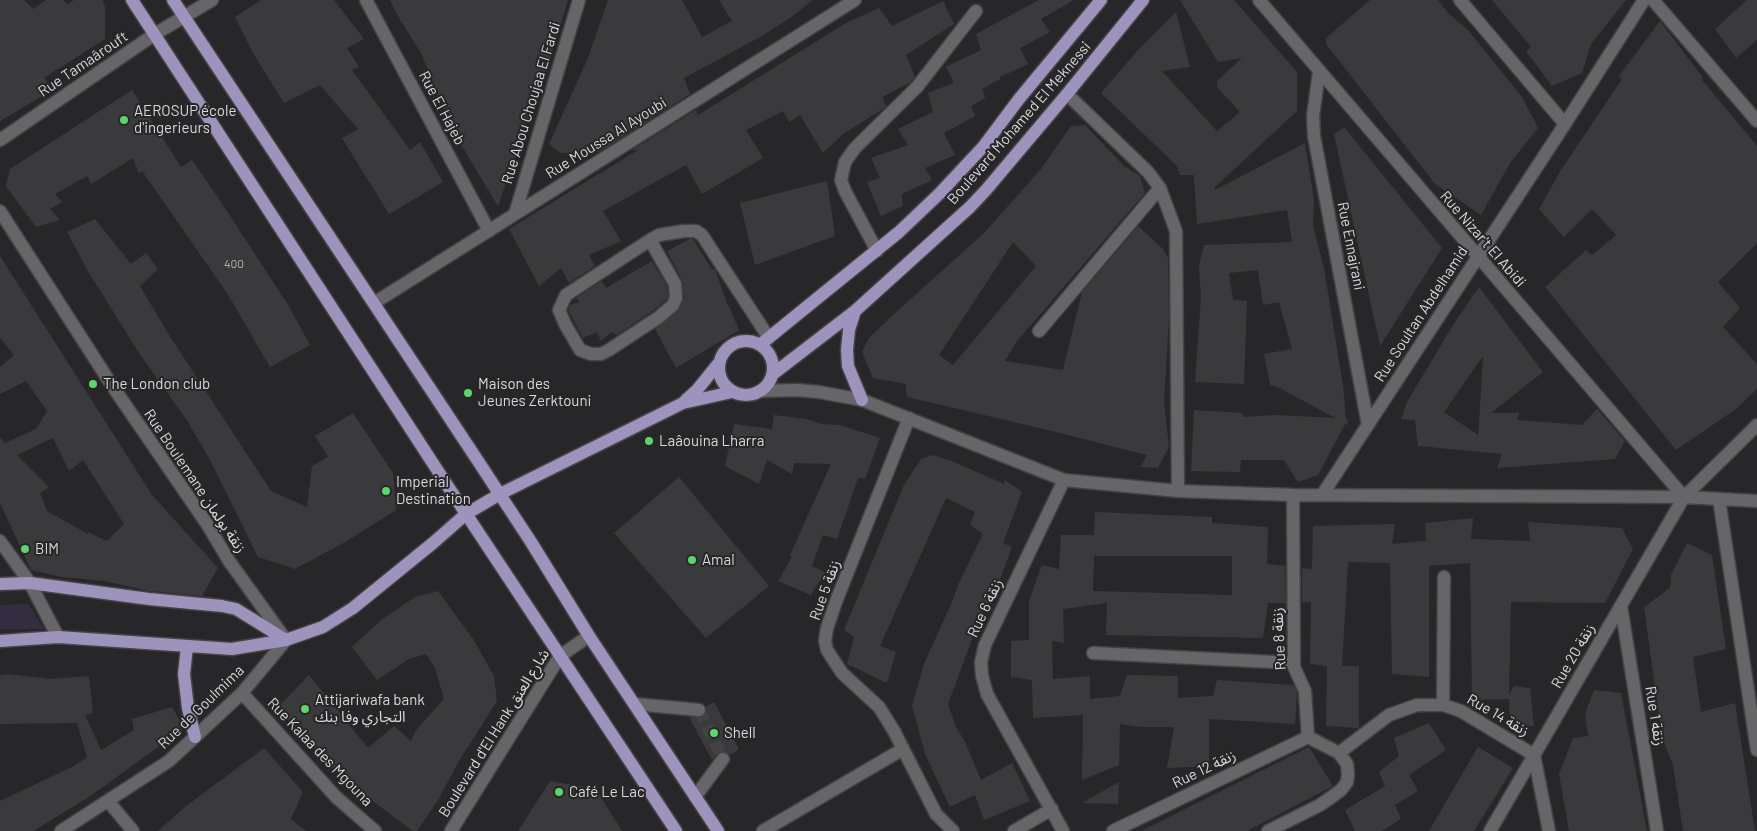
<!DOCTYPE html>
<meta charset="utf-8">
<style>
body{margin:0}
canvas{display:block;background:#272628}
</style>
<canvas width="1757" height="831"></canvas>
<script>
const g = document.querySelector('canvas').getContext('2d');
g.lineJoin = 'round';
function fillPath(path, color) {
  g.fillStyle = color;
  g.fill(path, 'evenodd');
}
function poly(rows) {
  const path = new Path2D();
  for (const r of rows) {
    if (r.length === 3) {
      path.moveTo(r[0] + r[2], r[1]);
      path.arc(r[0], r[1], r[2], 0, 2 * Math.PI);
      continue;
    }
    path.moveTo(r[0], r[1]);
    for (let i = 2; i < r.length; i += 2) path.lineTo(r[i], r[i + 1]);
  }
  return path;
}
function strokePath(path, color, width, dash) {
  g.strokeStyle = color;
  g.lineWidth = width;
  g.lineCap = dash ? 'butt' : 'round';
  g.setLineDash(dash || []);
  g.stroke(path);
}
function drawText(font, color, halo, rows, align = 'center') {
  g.font = font + ' Barlow,"Noto Sans Arabic",sans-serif';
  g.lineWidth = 4;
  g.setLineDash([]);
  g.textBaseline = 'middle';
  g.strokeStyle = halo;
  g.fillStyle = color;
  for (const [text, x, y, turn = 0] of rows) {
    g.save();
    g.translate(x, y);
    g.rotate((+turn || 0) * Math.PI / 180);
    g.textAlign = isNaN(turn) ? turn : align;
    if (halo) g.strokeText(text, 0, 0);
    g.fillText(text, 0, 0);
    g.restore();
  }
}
fillPath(poly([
 [28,604,44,629,0,629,0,605]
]), '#332e42');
fillPath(poly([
 [0,0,24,0,33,9,46,0,63,0,68,4,74,0,102,0,105,7,105,39,44,78,52,90,0,121],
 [261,0,334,0,364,39,347,48,359,67,352,70,410,150,420,142,443,182,389,214,342,138,358,129,320,85,284,103,253,53,235,17],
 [390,0,568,0,547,68,527,124,525,122,521,140,498,206,454,133,421,53,399,18],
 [608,0,682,0,702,37,732,21,719,0,813,0,790,18,760,37,684,78,690,94,599,152,560,153,549,144,588,58],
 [1039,0,1074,0,1041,19,1050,32,1020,48,1028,64,1000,77,1000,79,982,89,985,98,971,106,975,116,944,133,955,155,925,168,932,180,902,194,903,206,881,216,867,182,880,178,871,158,908,145,898,129,933,112,928,93,954,83,946,67,981,50,976,34],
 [1180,0,1234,0,1297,72,1297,111,1214,188,1215,190,1305,143,1314,200,1313,226,1324,268,1343,386,1346,419,1348,419,1347,425,1345,424,1318,475,1298,482,1284,460,1241,460,1240,472,1191,471,1194,410,1243,413,1243,417,1275,415,1335,418,1276,386,1270,385,1264,354,1292,349,1279,302,1263,305,1258,270,1229,273,1233,300,1247,301,1244,384,1195,382,1201,298,1199,266,1204,245,1292,242,1287,210,1197,224,1194,175,1180,175,1177,166,1101,93,1138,50,1176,12,1190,67,1162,71,1217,131,1240,112,1217,87,1217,81,1242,58,1218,62],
 [1370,0,1438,0,1448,13,1468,30,1522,97,1538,128,1510,163,1481,215,1435,184,1326,44,1326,38],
 [1492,0,1626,0,1591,44,1582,73,1552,86,1526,51,1531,47],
 [1747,0,1757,0,1757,40,1736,58,1715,29],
 [943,1,954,24,906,55,915,77,911,82,882,97,886,106,883,109,843,134,823,153,800,115,789,122,783,111,746,130,763,158,702,194,686,165,603,211,621,241,589,255,595,266,569,283,561,268,539,286,509,229,638,150,632,150,696,110,698,115,846,23,879,8,892,26],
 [1660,21,1703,78,1702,80,1757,146,1757,243,1718,282,1740,308,1723,327,1757,364,1757,389,1736,409,1676,450,1545,287,1586,250,1592,255,1616,235,1592,209,1564,237,1539,209,1561,170,1622,79,1619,76],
 [132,90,181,167,192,160,223,205,288,305,310,345,270,367,227,293,142,171,139,173,133,158,91,184,87,176,55,194,62,202,50,209,60,220,36,227,6,186,10,169],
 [1085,125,1124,166,1140,176,1145,193,1017,341,1005,361,1063,370,1082,292,1138,226,1163,249,1168,258,1169,317,1164,403,1169,447,1158,468,1140,467,1147,455,1048,430,907,397,906,384,873,378,862,352,869,338,894,314,984,233,1041,169,1071,126],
 [1013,242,1036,266,953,365,939,355],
 [1344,127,1442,248,1380,346,1334,134],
 [827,181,835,236,755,265,740,203],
 [95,219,131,264,146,253,158,269,140,286,169,335,271,491,307,507,312,466,328,457,315,436,353,413,393,473,396,510,347,541,295,569,258,557,209,458,188,422,139,353,89,273,67,232],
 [690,239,693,239,712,270,715,269,728,306,729,306,739,330,676,368,655,329,678,311,684,298,682,280,667,251],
 [0,256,152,495,218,568,202,596,149,591,105,581,62,577,31,570,0,503,0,437,5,443,36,429,47,411,26,381,0,394,0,367,14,355,0,338],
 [53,438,69,471,83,460,124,524,107,541,88,532,88,534,47,511,40,493,49,487,17,455],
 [652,261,667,286,668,297,666,300,654,310,617,335,611,332,601,341,597,332,583,338,568,310,570,305,579,302,576,298,602,281,606,288],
 [1479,287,1543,372,1491,413,1519,413,1517,420,1582,425,1597,409,1625,441,1615,459,1497,468,1502,454,1418,446,1415,420,1401,419,1407,402,1453,325],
 [1483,356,1479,423,1478,435,1444,412],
 [774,415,806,419,822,424,840,425,880,438,865,479,858,478,837,539,823,535,812,566,825,572,811,595,778,581,792,557,790,555,831,464,794,463,792,474,767,460,759,484,725,466,734,424,772,429],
 [933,455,954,462,1004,484,1005,480,1022,492,1003,543,1012,547,993,598,981,615,948,704,956,727,965,742,981,780,1012,763,1030,801,984,820,975,795,950,807,925,754,912,705,924,664,952,602,958,585,983,534,970,525,975,512,946,498,880,646,896,652,887,683,847,664,854,637,844,630,904,485,921,459],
 [679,477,769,586,706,638,614,533],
 [1095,512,1212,517,1212,523,1268,527,1267,564,1285,566,1286,603,1268,603,1263,638,1106,635,1107,603,1063,609,1064,643,1052,641,1053,679,1090,676,1090,699,1120,696,1127,675,1178,676,1178,698,1213,696,1217,680,1293,685,1297,692,1295,724,1209,719,1209,766,1167,768,1174,727,1141,727,1120,724,1119,765,1082,780,1083,715,1033,718,1032,680,1011,677,1011,641,1029,640,1029,601,1042,565,1059,569,1061,535,1094,535],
 [1094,556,1232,556,1232,595,1093,591],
 [1473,518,1471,539,1530,541,1528,522,1622,528,1633,549,1605,603,1511,602,1509,694,1514,686,1530,688,1534,726,1510,724,1509,699,1472,700,1470,563,1429,566,1429,677,1392,674,1390,563,1348,562,1342,666,1359,666,1359,728,1326,726,1327,666,1310,664,1311,602,1302,603,1302,568,1312,569,1313,526,1395,524,1392,544,1426,541,1425,523],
 [1687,543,1712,555,1726,649,1693,657,1701,712,1735,703,1755,831,1683,831,1673,765,1662,737,1644,607,1670,588,1671,575],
 [438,591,473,639,494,676,497,701,459,761,438,800,417,831,413,831,340,777,277,708,309,675,368,748,394,726,411,741,416,730,444,699,435,668,426,654,409,659,377,680,352,647,381,620,415,597],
 [8,674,50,679,89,676,93,713,85,715,101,750,134,730,132,719,172,707,184,728,89,797,33,831,0,831,0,801,74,766,87,757,77,723,0,724,0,675],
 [1594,690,1621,693,1647,831,1569,831,1559,774,1573,738,1588,736,1585,714],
 [714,702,739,749,730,755,724,751,720,751,712,760,689,717,703,717,707,711,706,706],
 [1429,723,1446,750,1409,775,1418,791,1395,805,1401,819,1382,831,1355,831,1345,810,1385,786,1379,772,1399,756,1394,738],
 [1309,747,1333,786,1247,831,1141,831],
 [1478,747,1513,768,1474,831,1429,831],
 [264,748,303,792,291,819,306,831,158,831,185,807],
 [550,781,596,789,622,831,518,831],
 [1119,782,1118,804,1082,803]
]), '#3a3a3c');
strokePath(poly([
 [699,710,723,759]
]), '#424143', 12, [12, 6]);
const minor = poly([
 [366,0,489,231],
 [1259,0,1684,497],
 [1460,0,1565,124],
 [1653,0,1757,121],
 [1319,72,1313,116,1314,136,1368,425],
 [1067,94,1148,172,1160,188,1176,231,1178,491],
 [0,140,155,34,212,0],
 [0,211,111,384,207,524,229,561,286,640,242,693,169,761,61,831],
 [515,214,579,0],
 [650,240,675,284,676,298,673,305,659,317,609,350,601,354,591,354,580,350,565,324,559,310,566,295,650,240,659,235,684,231,696,231,702,235,769,338],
 [877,251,845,191,841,180,845,162,855,148,917,87,976,11],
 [374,303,855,0],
 [1039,331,1160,188],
 [761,391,797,390,819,392,862,400,1064,480,1178,491,1293,495,1684,497,1757,501],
 [909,418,837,599,827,628,825,641,827,650,842,673,879,707,894,731,936,814,953,831],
 [1322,495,1565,124,1644,0],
 [1719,499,1757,750],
 [0,541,30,583,58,637],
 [1621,606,1657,831],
 [1093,653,1294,663],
 [242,693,336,797,375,831],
 [635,704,699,710],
 [1443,705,1444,577],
 [1339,753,1389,715,1417,705,1443,705,1461,711,1534,755,1549,831],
 [695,797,723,759],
 [108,801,133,831],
 [451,831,560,656,589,636],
 [763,831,903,749],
 [1014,831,1052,809],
 [1063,831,987,694,982,676,981,662,985,645,1064,480],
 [1113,831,1308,737],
 [1268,831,1320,805,1333,796,1341,790,1347,782,1348,774,1347,764,1339,753,1308,737,1305,691,1294,667,1293,495],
 [1490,831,1684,497,1757,425]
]);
const major = poly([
 [132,0,447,485,676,831],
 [173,0,478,461,531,542,589,636,718,831],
 [855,311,849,330,847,350,848,366,862,400],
 [746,368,27],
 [761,344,899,232,939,194,983,147,1019,99,1101,0],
 [773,374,855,311,970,207,986,190,1067,94,1143,0],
 [685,401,697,390,718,364],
 [0,584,30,583,149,599,222,606,236,609,286,640],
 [0,641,58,637,232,649,286,640,323,627,353,608,433,543,466,514,500,494,683,403,732,392],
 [187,647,184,674,188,708,195,737]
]);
strokePath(minor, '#444345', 15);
strokePath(major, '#444345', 15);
strokePath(minor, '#666669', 12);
strokePath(major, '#9d93bc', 12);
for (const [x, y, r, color] of [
 [124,120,5,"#5ed56c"],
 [93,384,5,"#5ed56c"],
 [468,393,5,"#5ed56c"],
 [649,441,5,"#5ed56c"],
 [386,491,5,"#5ed56c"],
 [25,549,5,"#5ed56c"],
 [692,560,5,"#5ed56c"],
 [305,709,5,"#5ed56c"],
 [714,733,5,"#5ed56c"],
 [559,792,5,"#5ed56c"]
]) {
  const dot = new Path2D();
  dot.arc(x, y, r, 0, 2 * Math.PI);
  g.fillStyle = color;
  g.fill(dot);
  strokePath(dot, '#272628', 2);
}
drawText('12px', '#b0b0b2', null, [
 ["400",234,264]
]);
drawText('15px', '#d8d8da', '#272628', [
 ["Rue Tamaârouft",83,64,-34],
 ["Rue Abou Choujaa El Fardi",531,103,-73],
 ["Rue El Hajeb",442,108,62],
 ["Boulevard Mohamed El Meknessi",1019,123,-49],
 ["Rue Moussa Al Ayoubi",606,138,-32],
 ["Rue Nizar't El Abidi",1483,239,49],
 ["Rue Ennajrani",1351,246,79],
 ["Rue Soultan Abdelhamid",1421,314,-57],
 ["Rue Boulemane زنقة بولمان",195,481,56],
 ["Rue 5 زنقة",825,590,-70],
 ["Rue 6 زنقة",985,608,-65],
 ["Rue 8 زنقة",1279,639,-93],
 ["Rue 20 زنقة",1573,656,-60],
 ["Rue de Goulmima",201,707,-44],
 ["Rue 14 زنقة",1498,715,30],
 ["Rue 1 زنقة",1655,716,81],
 ["Boulevard d'El Hank شارع العنق",494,733,-58],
 ["Rue Kalaa des Mgouna",320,752,46],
 ["Rue 12 زنقة",1204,769,-26]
]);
drawText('15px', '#d8d8da', '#272628', [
 ["AEROSUP école",134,111],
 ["d'ingerieurs",134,128],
 ["The London club",103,384],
 ["Maison des",478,384],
 ["Jeunes Zerktouni",478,401],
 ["Laâouina Lharra",659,441],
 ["Imperial",396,482],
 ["Destination",396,499],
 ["BIM",35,549],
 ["Amal",702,560],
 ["Attijariwafa bank",315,700],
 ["التجاري وفا بنك",315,717],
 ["Shell",724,733],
 ["Café Le Lac",569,792]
], 'left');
</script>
